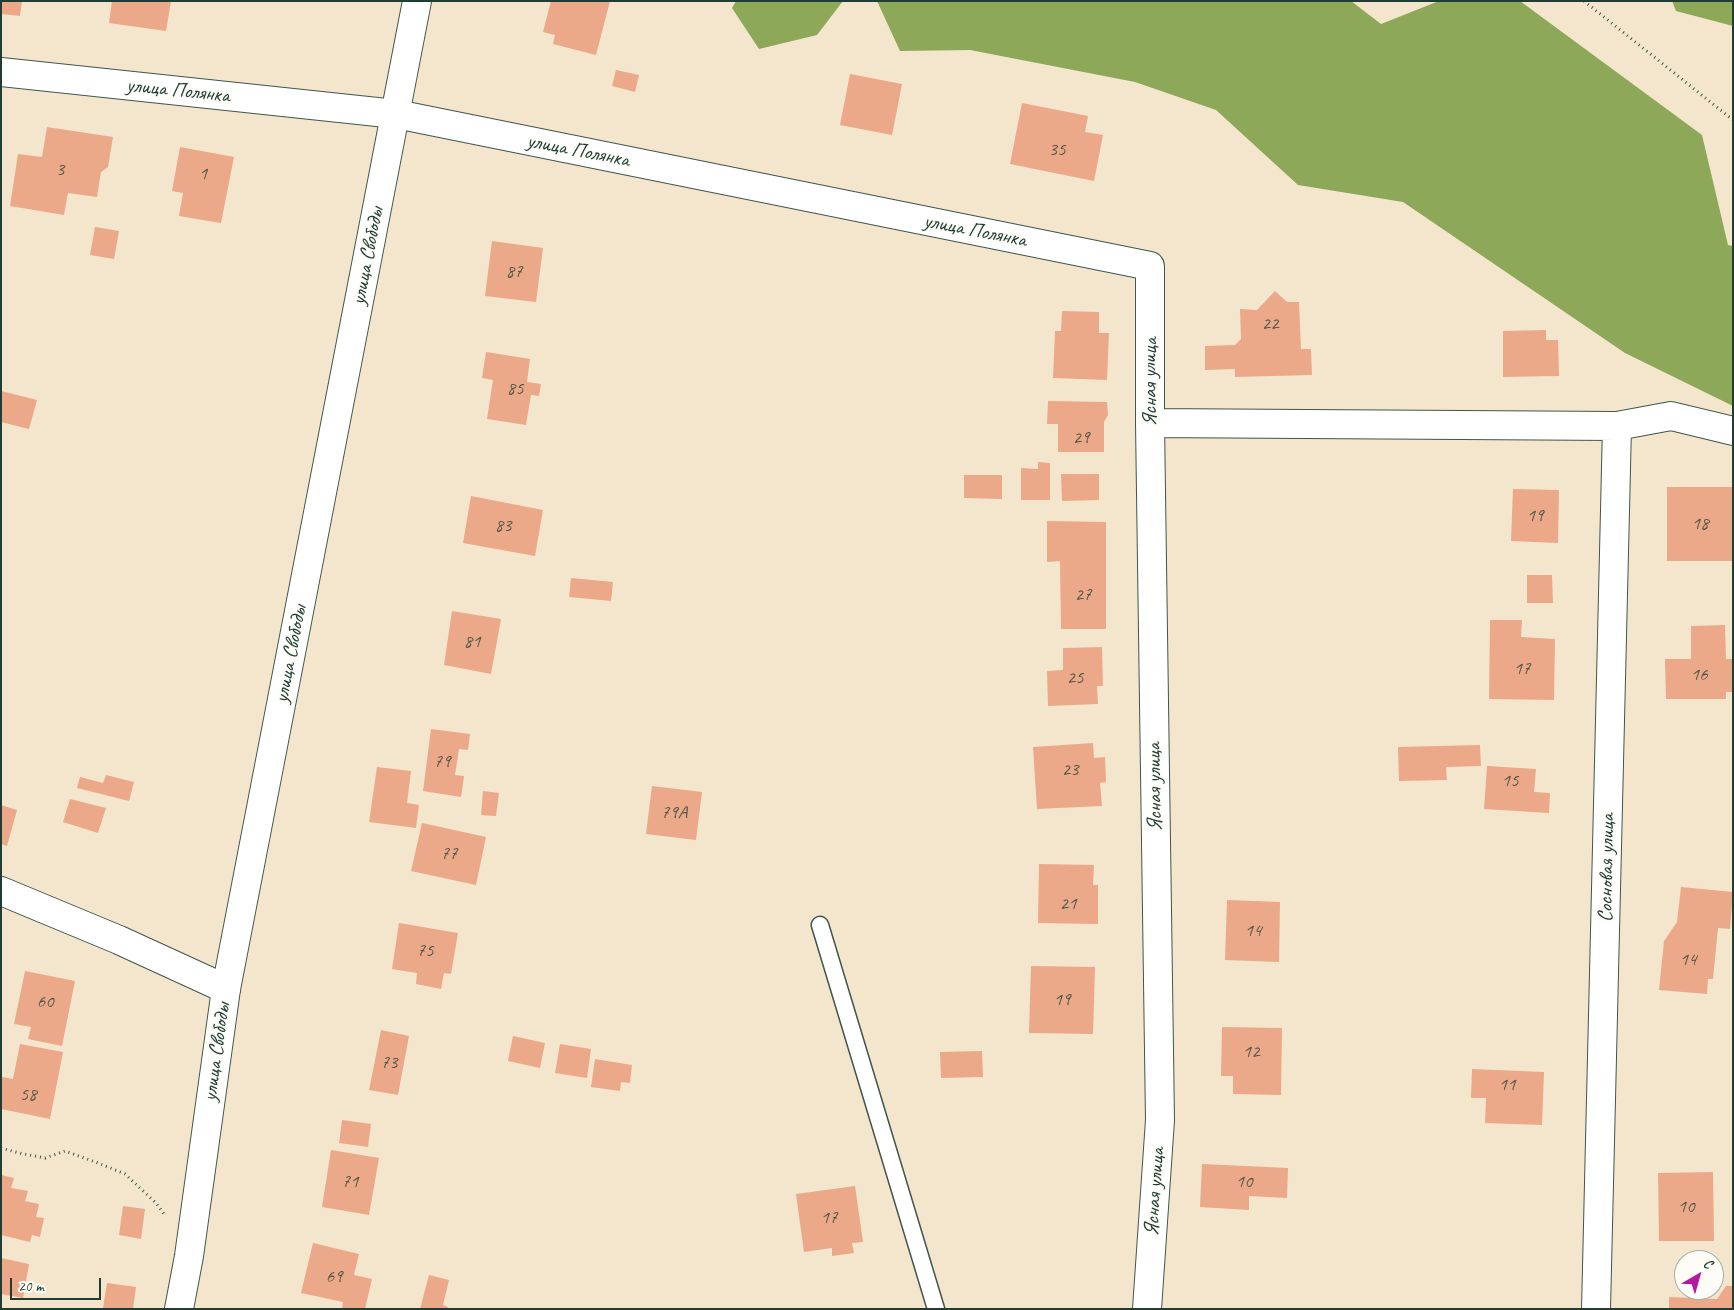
<!DOCTYPE html>
<meta charset="utf-8">
<style>
body{margin:0}
#map{position:relative;width:1734px;height:1310px;overflow:hidden;background:#f3e6cd;font-family:Caveat,sans-serif}
canvas{display:block}
.frame{position:absolute;inset:0;border:2px solid #1f3d34;pointer-events:none}
.north{position:absolute;left:1674px;top:1250px;width:50px;height:50px;box-sizing:border-box;background:#fdfcf7;border:1px solid #a4b0a9;border-radius:50%;rotate:38deg;font-size:14px;font-weight:700;line-height:20px;text-align:center;color:#1f3d34}
.north::after{content:'';display:block;margin:auto;width:18px;height:22px;background:#b5179e;clip-path:polygon(50% 0,100% 100%,50% 72%,0 100%)}
.scale{position:absolute;left:10px;top:1278px;width:91px;height:22px;box-sizing:border-box;border:2px solid #1f3d34;border-top:0;padding-left:6px;font-size:15px;line-height:18px;white-space:nowrap;color:#1f3d34;-webkit-text-stroke:4px #fdfcf7;paint-order:stroke}
</style>
<div id="map">
<canvas width="1734" height="1310"></canvas>
<div class="frame"></div>
<div class="north">С</div>
<div class="scale">20 m</div>
</div>
<script>
const g = document.querySelector('canvas').getContext('2d');
g.lineJoin = 'round';
function fillPath(path, color) {
  g.fillStyle = color;
  g.fill(path, 'evenodd');
}
function poly(rows) {
  const path = new Path2D();
  for (const r of rows) {
    path.moveTo(r[0], r[1]);
    for (let i = 2; i < r.length; i += 2) path.lineTo(r[i], r[i + 1]);
  }
  return path;
}
function strokePath(path, color, width, dash) {
  g.strokeStyle = color;
  g.lineWidth = width;
  g.lineCap = dash ? 'butt' : 'round';
  g.setLineDash(dash || []);
  g.stroke(path);
}
function drawText(font, color, halo, rows, align = 'center') {
  g.font = font + ' Caveat,sans-serif';
  g.lineWidth = 4;
  g.setLineDash([]);
  g.textBaseline = 'middle';
  g.strokeStyle = halo;
  g.fillStyle = color;
  for (const [text, x, y, turn = 0] of rows) {
    g.save();
    g.translate(x, y);
    g.rotate((+turn || 0) * Math.PI / 180);
    g.textAlign = isNaN(turn) ? turn : align;
    if (halo) g.strokeText(text, 0, 0);
    g.fillText(text, 0, 0);
    g.restore();
  }
}
fillPath(poly([
 [736,1,843,1,817,35,759,49,732,8],
 [877,1,1351,1,1381,24,1439,1,1520,1,1702,135,1728,245,1733,246,1733,406,1625,353,1403,202,1298,185,1216,110,1135,82,970,50,900,51],
 [1672,1,1733,1,1733,26,1676,11]
]), '#8ea85a');
fillPath(poly([
 [1,1,22,1,20,16,1,14],
 [112,1,171,1,166,31,109,23],
 [551,1,610,1,596,55,553,44,555,35,543,32],
 [616,70,639,75,635,92,612,86],
 [850,74,902,84,892,135,840,125],
 [1022,103,1088,116,1085,132,1103,135,1094,181,1010,164],
 [47,127,113,137,108,167,101,172,97,197,68,193,64,215,10,206,18,154,42,157],
 [180,147,234,157,221,223,179,216,183,193,172,191],
 [95,227,119,231,114,259,90,255],
 [492,241,543,248,536,302,485,296],
 [1275,291,1287,302,1299,302,1301,349,1311,349,1312,375,1235,377,1235,369,1205,370,1205,346,1235,345,1241,339,1240,309,1257,310],
 [1062,311,1099,312,1099,333,1109,333,1107,380,1053,378,1055,331,1061,331],
 [1546,330,1546,340,1558,340,1559,376,1503,377,1503,331],
 [486,352,530,359,527,382,541,384,539,396,531,395,526,425,487,419,493,380,482,378],
 [1,391,37,400,29,429,1,422],
 [1048,401,1107,402,1108,415,1104,422,1104,452,1058,452,1058,424,1047,424],
 [1038,462,1050,463,1050,500,1021,500,1021,468,1038,469],
 [1061,474,1099,474,1099,500,1062,501],
 [964,475,1002,475,1002,499,964,498],
 [1667,487,1733,487,1733,561,1667,561],
 [1513,489,1559,490,1558,543,1511,541],
 [471,496,543,510,535,556,463,543],
 [1047,521,1106,522,1106,629,1061,629,1060,561,1047,562],
 [1527,575,1552,575,1553,603,1527,603],
 [571,578,613,582,611,601,569,597],
 [452,611,501,619,491,674,444,665],
 [1490,620,1522,620,1521,637,1555,639,1554,700,1489,699],
 [1725,625,1726,659,1733,659,1733,692,1726,692,1726,699,1666,699,1665,659,1691,659,1691,626],
 [1102,647,1103,686,1097,686,1098,704,1048,706,1047,671,1063,670,1063,648],
 [431,729,470,734,468,750,459,749,455,775,464,776,461,797,423,791],
 [1093,743,1094,758,1105,757,1106,782,1100,783,1102,806,1037,809,1033,747],
 [1480,745,1481,766,1446,767,1447,780,1399,781,1398,747],
 [1487,766,1536,769,1534,792,1550,793,1549,813,1484,809],
 [377,767,411,771,407,803,419,805,416,828,369,822],
 [106,775,134,782,129,801,77,788,80,777,103,783],
 [652,786,702,792,696,840,646,834],
 [483,791,499,793,496,816,481,815],
 [70,799,106,808,98,833,63,822],
 [1,805,17,810,7,846,1,844],
 [422,823,486,837,476,885,411,871],
 [1039,864,1094,865,1093,885,1098,885,1098,924,1038,923],
 [1681,887,1733,892,1730,929,1718,928,1713,979,1708,979,1707,994,1659,990,1664,941,1677,922],
 [1227,900,1280,902,1279,962,1225,960],
 [399,923,458,933,451,974,444,973,441,989,416,984,417,973,392,969],
 [1031,966,1095,967,1093,1034,1029,1033],
 [25,971,75,981,62,1046,28,1039,31,1027,14,1024],
 [1222,1027,1282,1028,1281,1095,1233,1094,1233,1076,1221,1076],
 [381,1030,409,1036,398,1095,369,1090],
 [513,1036,545,1043,540,1068,508,1061],
 [20,1044,63,1052,50,1119,1,1109,2,1077,13,1079],
 [560,1044,591,1049,587,1078,555,1073],
 [982,1051,983,1077,941,1078,940,1052],
 [595,1059,632,1065,630,1083,621,1082,620,1091,591,1087],
 [1472,1069,1544,1072,1542,1125,1485,1123,1486,1098,1471,1098],
 [342,1120,371,1124,368,1147,339,1143],
 [331,1150,379,1158,369,1215,322,1207],
 [1202,1164,1288,1168,1287,1198,1249,1196,1249,1210,1200,1207],
 [1713,1172,1714,1241,1659,1241,1658,1173],
 [1,1175,14,1178,11,1188,28,1191,25,1201,39,1204,36,1217,44,1218,40,1237,32,1235,30,1242,1,1235],
 [855,1186,863,1242,852,1243,854,1253,832,1256,832,1248,804,1252,796,1194],
 [123,1206,145,1209,141,1239,119,1235],
 [313,1243,359,1254,354,1275,372,1279,365,1309,342,1309,343,1302,301,1293],
 [1,1258,29,1264,23,1298,1,1294],
 [429,1275,449,1280,443,1305,448,1307,447,1309,420,1309],
 [107,1283,136,1287,133,1309,103,1308],
 [1726,1286,1733,1286,1733,1309,1669,1309,1669,1297,1717,1299]
]), '#eba989');
const lane = poly([
 [820,925,936,1309]
]);
const street = poly([
 [1,72,396,114,1150,266,1150,423,1160,1120,1147,1309],
 [1150,423,1617,426,1671,416,1733,431],
 [1,891,119,940,226,989],
 [1596,1309,1617,426]
]);
const secondary = poly([
 [179,1309,189,1256,226,989,417,1]
]);
strokePath(lane, '#3f564b', 19);
strokePath(street, '#3f564b', 30);
strokePath(secondary, '#3f564b', 30);
strokePath(poly([
 [1584,1,1733,120],
 [1,1148,19,1153,45,1158,65,1151,98,1163,125,1174,156,1203,164,1214]
]), '#3f564b', 3, [1, 4]);
strokePath(lane, '#fff', 16);
strokePath(street, '#fff', 28);
strokePath(secondary, '#fff', 28);
drawText('19px', '#525849', null, [
 ["35",1057,150],
 ["3",60,170],
 ["1",203,174],
 ["87",514,272],
 ["22",1270,324],
 ["85",515,389],
 ["29",1081,438],
 ["19",1535,516],
 ["18",1700,524],
 ["83",503,526],
 ["27",1083,595],
 ["81",472,642],
 ["17",1522,669],
 ["16",1699,675],
 ["25",1075,678],
 ["79",442,762],
 ["23",1070,770],
 ["15",1510,781],
 ["79А",674,813],
 ["77",449,854],
 ["21",1068,904],
 ["14",1253,931],
 ["75",425,951],
 ["14",1688,960],
 ["19",1062,1000],
 ["60",45,1002],
 ["12",1251,1052],
 ["73",389,1063],
 ["11",1507,1085],
 ["58",28,1095],
 ["71",350,1182],
 ["10",1244,1182],
 ["10",1686,1207],
 ["17",829,1218],
 ["69",334,1277]
]);
drawText('21px', '#1f3d34', '#fdfcf7', [
 ["улица Полянка",178,91,6],
 ["улица Полянка",578,151,11],
 ["улица Полянка",975,231,11],
 ["улица Свободы",368,256,-79],
 ["Ясная улица",1150,382,-90],
 ["улица Свободы",291,654,-79],
 ["Ясная улица",1155,787,-91],
 ["Сосновая улица",1607,868,-89],
 ["улица Свободы",217,1052,-82],
 ["Ясная улица",1155,1192,-86]
]);
</script>
